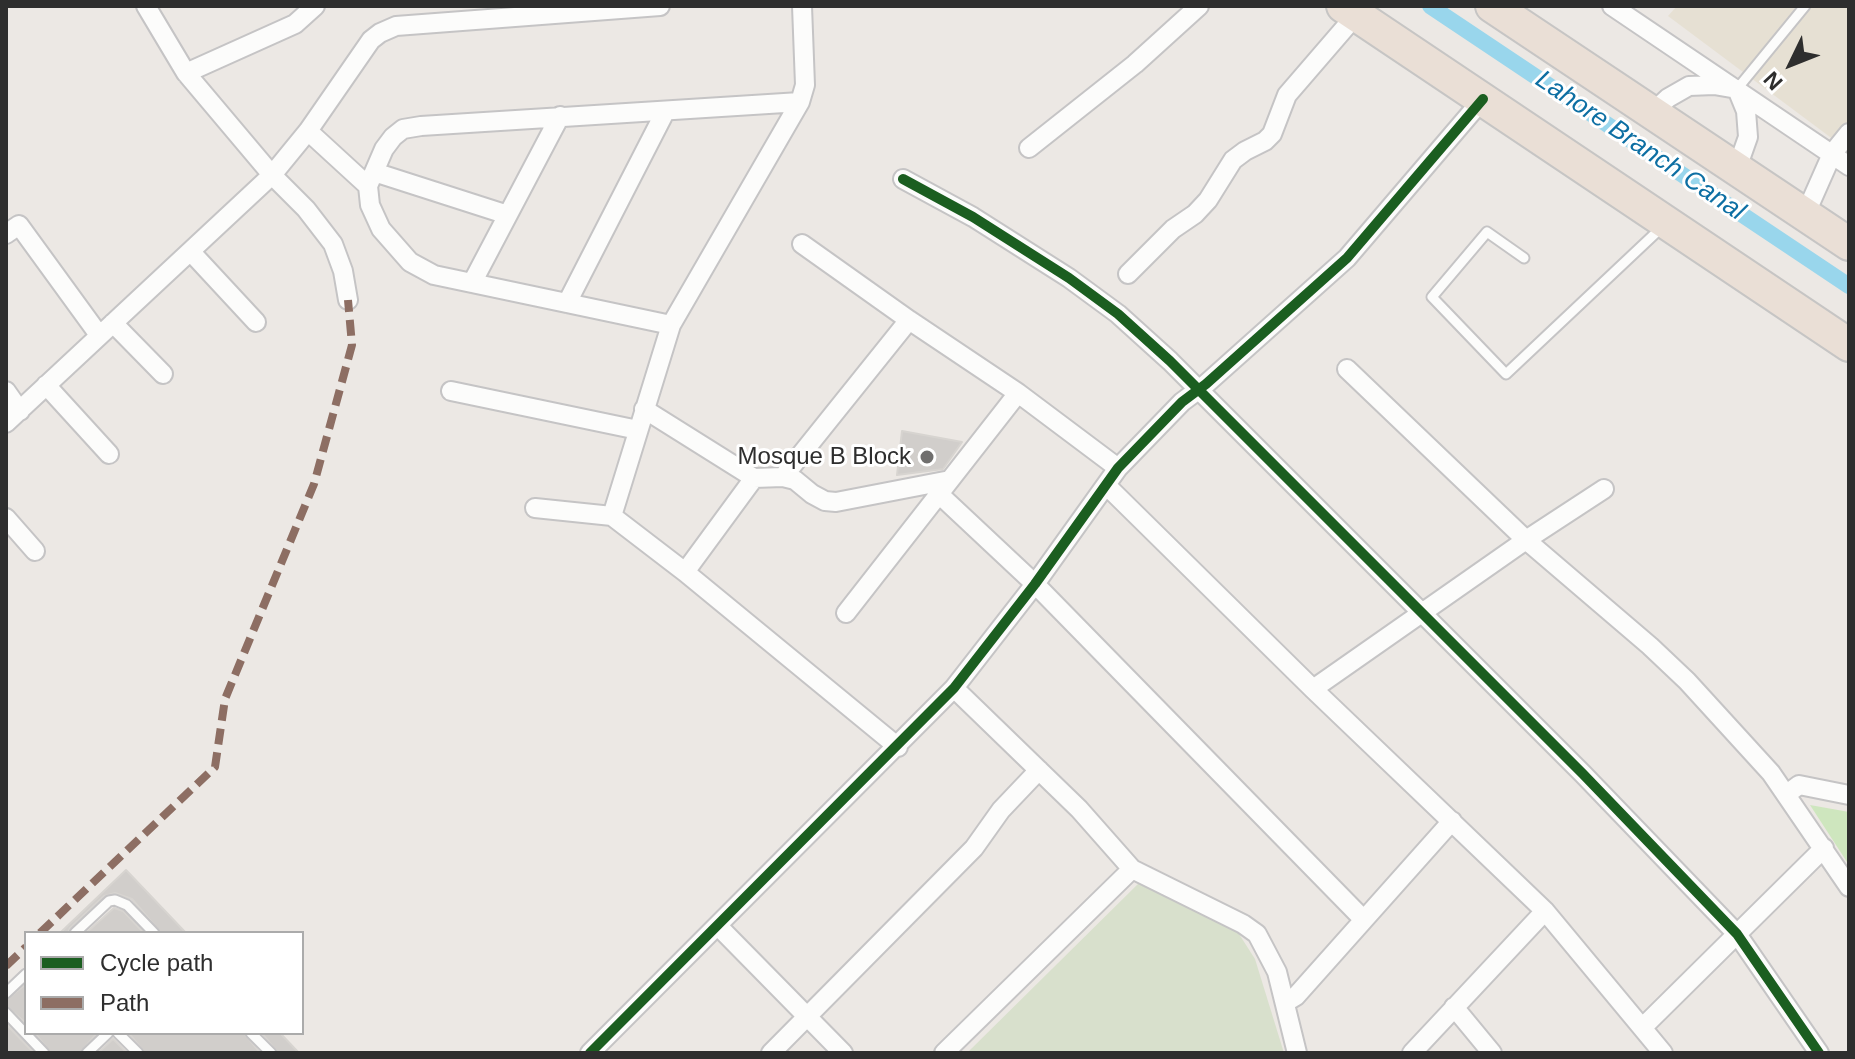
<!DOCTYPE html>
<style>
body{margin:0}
#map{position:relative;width:1855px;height:1059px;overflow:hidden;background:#ece8e4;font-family:Helvetica,sans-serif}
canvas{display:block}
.frame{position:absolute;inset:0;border:8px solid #2e2e2e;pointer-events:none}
.legend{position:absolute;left:24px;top:931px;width:280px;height:104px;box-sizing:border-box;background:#fff;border:2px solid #ababab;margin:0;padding:10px 14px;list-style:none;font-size:24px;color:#2e2e2e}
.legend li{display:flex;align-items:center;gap:16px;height:40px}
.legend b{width:40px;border:2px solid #ababab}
.north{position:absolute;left:1751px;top:24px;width:80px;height:80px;-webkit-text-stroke:6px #fff;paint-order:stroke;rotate:227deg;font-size:22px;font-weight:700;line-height:32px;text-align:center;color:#2e2e2e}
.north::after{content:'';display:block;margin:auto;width:28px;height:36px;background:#2e2e2e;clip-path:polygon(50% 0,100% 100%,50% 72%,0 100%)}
</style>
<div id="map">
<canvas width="1855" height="1059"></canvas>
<div class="frame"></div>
<ul class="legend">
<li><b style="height:10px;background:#1b5e20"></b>Cycle path</li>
<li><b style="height:10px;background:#8d6e63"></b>Path</li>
</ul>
<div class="north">N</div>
</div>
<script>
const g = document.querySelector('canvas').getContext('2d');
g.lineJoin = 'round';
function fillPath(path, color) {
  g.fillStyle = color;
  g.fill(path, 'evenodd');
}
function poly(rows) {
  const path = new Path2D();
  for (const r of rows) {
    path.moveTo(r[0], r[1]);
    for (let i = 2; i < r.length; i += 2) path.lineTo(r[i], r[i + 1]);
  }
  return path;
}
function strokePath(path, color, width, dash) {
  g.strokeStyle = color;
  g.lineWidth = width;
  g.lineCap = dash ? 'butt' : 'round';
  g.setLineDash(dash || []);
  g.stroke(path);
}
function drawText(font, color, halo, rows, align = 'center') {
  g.font = font + ' Helvetica,sans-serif';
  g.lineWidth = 6;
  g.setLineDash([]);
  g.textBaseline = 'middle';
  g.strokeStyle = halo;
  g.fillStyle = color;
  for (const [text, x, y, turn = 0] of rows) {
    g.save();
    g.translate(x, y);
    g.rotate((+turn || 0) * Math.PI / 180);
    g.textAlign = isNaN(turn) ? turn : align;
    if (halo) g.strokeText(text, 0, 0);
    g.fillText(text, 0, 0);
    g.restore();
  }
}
fillPath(poly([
 [1677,6,1849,6,1849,123,1834,140,1668,16]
]), '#e6e0d3');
fillPath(poly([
 [1810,805,1849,812,1849,865]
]), '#cee6be');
fillPath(poly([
 [1141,881,1230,925,1239,934,1255,959,1284,1053,971,1053,969,1051]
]), '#d8e0cc');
strokePath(poly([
 [1430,6,1849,286]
]), '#99d6ec', 16);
const building = poly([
 [902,431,962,442,943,469,897,475,902,431],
 [126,870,186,933,161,933,132,899,115,893,104,896,70,928,68,933,60,933,126,870],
 [114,908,123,911,144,933,86,933,114,908],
 [26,984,26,1023,6,1006,6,1000,26,984],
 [6,1024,34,1053,6,1053,6,1024],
 [35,1033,97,1033,80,1053,51,1053,35,1033],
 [129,1033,244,1033,260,1053,145,1053,129,1033],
 [262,1033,280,1033,299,1053,278,1053,262,1033],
 [113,1039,127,1053,98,1053,113,1039]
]);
fillPath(building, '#d1cecb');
strokePath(building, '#d7d4d0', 2);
const lane = poly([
 [1737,89,1805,6],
 [1524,258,1487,232,1432,297,1506,374,1661,228],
 [75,933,109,901,115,900,127,905,154,933],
 [6,993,26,974],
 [6,1013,44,1053],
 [118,1033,138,1053],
 [251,1033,271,1053],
 [87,1053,108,1033]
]);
const street = poly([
 [146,6,186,73,272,175,306,209,333,244,343,271,348,300],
 [1612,6,1849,166],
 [186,73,295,24,315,6],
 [1652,113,1668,98,1689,86,1714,85,1737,89,1746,111,1748,137,1737,168],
 [308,131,368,186],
 [1029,148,1135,64,1199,6],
 [374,172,508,215],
 [903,179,973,217,1069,278,1118,314,1170,361,1583,774,1737,934,1819,1053],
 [1805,215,1832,154,1849,133],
 [6,234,19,225,99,335],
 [802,244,909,320],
 [191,252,256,322],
 [1128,274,1173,229,1195,214,1208,200,1233,160,1245,151,1265,141,1272,134,1287,95,1356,15],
 [472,283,560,116],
 [567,303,665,112],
 [113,323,163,374],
 [671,325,434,275,410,262,381,229,370,205,368,186,384,149,393,137,403,129,421,126,800,102],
 [1347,369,1526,540,1650,646,1687,681,1771,773,1849,887],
 [46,385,109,454],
 [6,391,20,411],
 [451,391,638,430],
 [644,409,754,478,783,477,795,480,812,494,825,501,836,502,950,480],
 [6,423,272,175,308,131,371,40,380,33,396,26,660,6],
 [783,477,909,320,1018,393,1118,468],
 [754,478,685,572,898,747],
 [1107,486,1313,689,1545,911,1663,1053],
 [940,495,1035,584,1363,919],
 [535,508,612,516,685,572],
 [612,516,671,325,800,102,805,85,802,6],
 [6,518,35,551],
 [846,613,1018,393],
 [954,688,1079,809,1132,869,1243,924,1257,934,1277,972,1297,1053],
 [1313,689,1526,540,1604,489],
 [1787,794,1799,785,1849,795],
 [719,927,843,1053],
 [1286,1002,1296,996,1452,821],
 [1454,1007,1492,1053],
 [1643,1027,1824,848],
 [590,1053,954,688,1035,584,1118,468,1182,402,1206,384,1347,258,1483,99],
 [771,1053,974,848,1001,810,1039,770],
 [944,1053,1132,869],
 [1412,1053,1545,911]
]);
const highway = poly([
 [1343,6,1849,345],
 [1492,6,1849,244]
]);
strokePath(lane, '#c5c4c5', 13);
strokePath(street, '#c5c4c5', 22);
strokePath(highway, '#c6c5c4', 36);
strokePath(lane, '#fcfcfb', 9);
strokePath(street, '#fcfcfb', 18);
strokePath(highway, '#eadfd6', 32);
strokePath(poly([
 [40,933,215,767,225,699,314,484,352,345,348,300],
 [6,966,26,947]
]), '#8d6e63', 8, [16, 8]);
strokePath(poly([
 [903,179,973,217,1069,278,1118,314,1170,361,1583,774,1737,934,1819,1053],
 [590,1053,954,688,1035,584,1118,468,1182,402,1206,384,1347,258,1483,99]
]), '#1b5e20', 10);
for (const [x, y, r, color] of [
 [927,457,8,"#706f6e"]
]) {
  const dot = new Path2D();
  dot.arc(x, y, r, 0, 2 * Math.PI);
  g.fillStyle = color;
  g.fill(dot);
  strokePath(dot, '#fff', 3);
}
drawText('24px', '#2e2e2e', '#fff', [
 ["Mosque B Block",911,457]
], 'right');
drawText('italic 26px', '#0d6fa3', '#fff', [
 ["Lahore Branch Canal",1640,146,34]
]);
</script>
